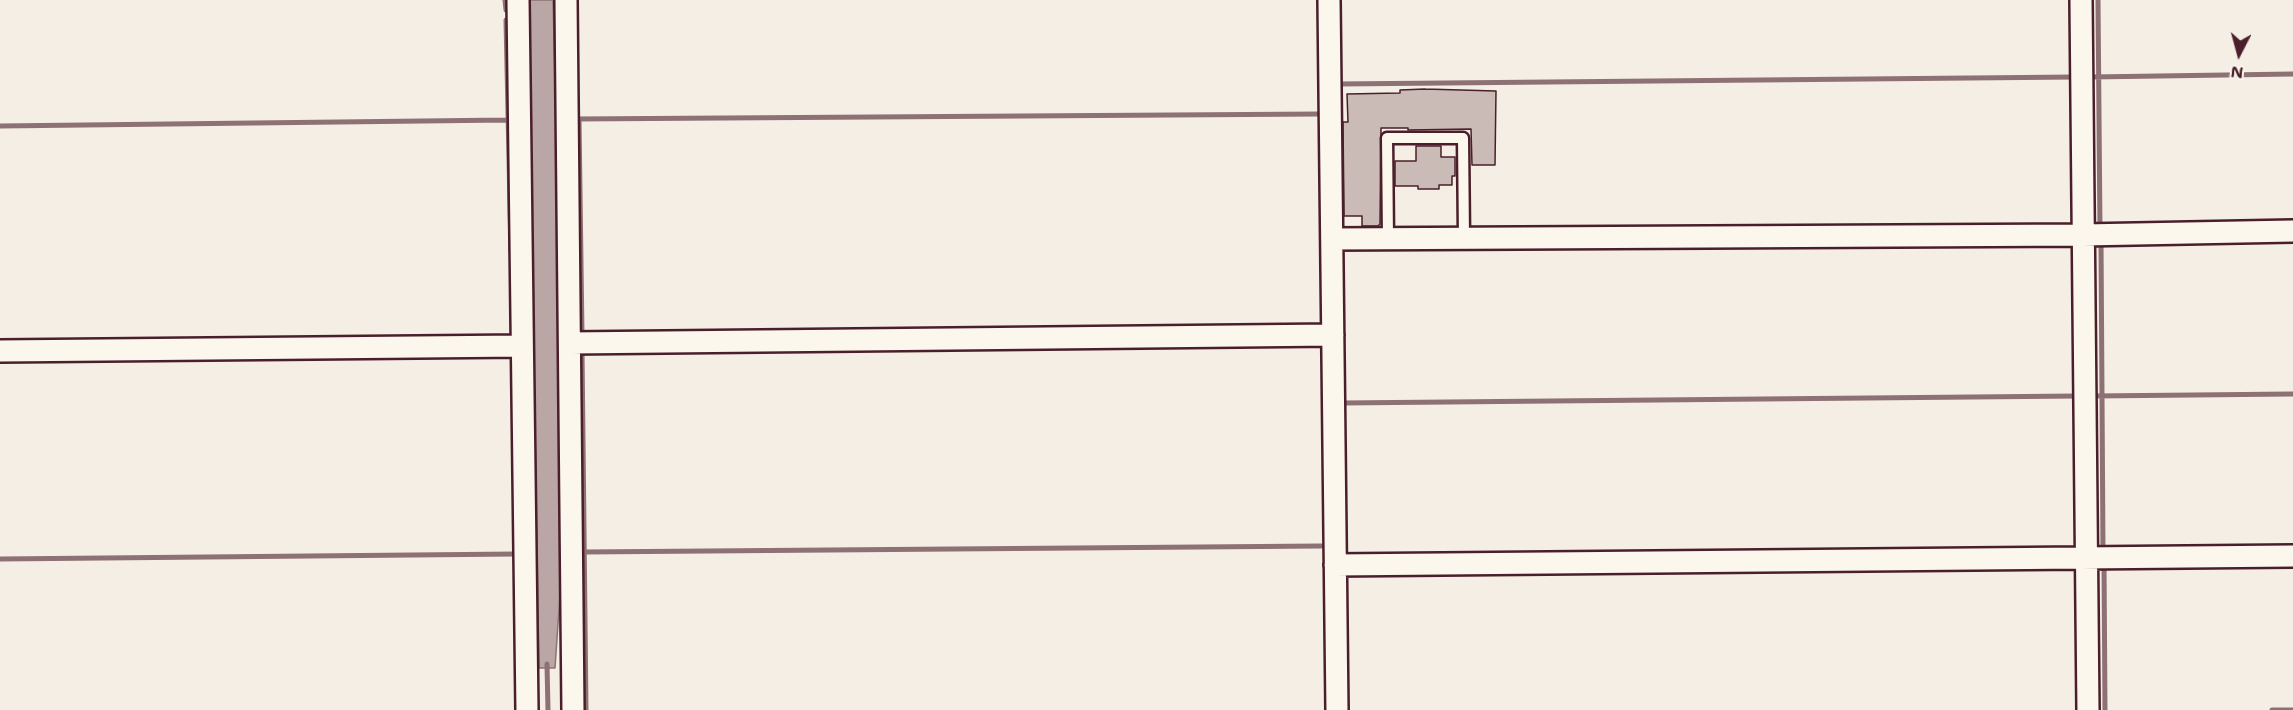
<!DOCTYPE html>
<style>
body{margin:0}
#map{position:relative;width:2293px;height:710px;overflow:hidden;background:#f4eee4;font-family:"Shantell Sans",sans-serif}
canvas{display:block}
.north{position:absolute;left:2209px;top:24px;width:60px;height:60px;-webkit-text-stroke:4px #fbf7ec;paint-order:stroke;rotate:186deg;font-size:16px;font-weight:700;line-height:24px;text-align:center;color:#4a1f2b}
.north::after{content:'';display:block;margin:auto;width:21px;height:27px;background:#4a1f2b;clip-path:polygon(50% 0,100% 100%,50% 72%,0 100%)}
</style>
<div id="map">
<canvas width="2293" height="710"></canvas>
<div class="north">N</div>
</div>
<script>
const g = document.querySelector('canvas').getContext('2d');
g.lineJoin = 'round';
function fillPath(path, color) {
  g.fillStyle = color;
  g.fill(path, 'evenodd');
}
function poly(rows) {
  const path = new Path2D();
  for (const r of rows) {
    path.moveTo(r[0], r[1]);
    for (let i = 2; i < r.length; i += 2) path.lineTo(r[i], r[i + 1]);
  }
  return path;
}
function strokePath(path, color, width, dash) {
  g.strokeStyle = color;
  g.lineWidth = width;
  g.lineCap = dash ? 'butt' : 'round';
  g.setLineDash(dash || []);
  g.stroke(path);
}
const water = poly([
 [528,0,553,0,556,119,560,595,555,668,539,668,528,0]
]);
fillPath(water, '#baa7a5');
strokePath(water, '#8d7174', 1.5);
strokePath(poly([
 [505,0,506,10],
 [2098,0,2100,231],
 [506,20,511,252],
 [2091,77,2293,74],
 [1339,84,2075,77],
 [575,119,1320,114],
 [579,119,582,335],
 [0,126,507,120],
 [2101,241,2103,552],
 [582,350,586,710],
 [2093,396,2293,394],
 [1342,403,2077,396],
 [584,552,1321,546],
 [0,559,516,554],
 [2104,562,2105,710],
 [547,664,548,710],
 [2272,710,2293,710]
]), '#8d7174', 5);
const building = poly([
 [1425,89,1496,91,1495,165,1472,165,1471,129,1408,130,1408,128,1381,128,1380,224,1378,226,1362,226,1362,216,1344,216,1343,122,1348,122,1347,94,1400,93,1400,90,1425,89],
 [1416,146,1441,146,1441,157,1455,157,1455,176,1452,176,1452,185,1439,185,1439,189,1418,189,1418,186,1395,186,1395,161,1416,161,1416,146]
]);
fillPath(building, '#cabbb6');
strokePath(building, '#4a1f2b', 1.5);
const lane = poly([
 [1388,239,1387,138,1463,138,1464,238]
]);
const street = poly([
 [518,0,527,710],
 [566,0,573,710],
 [1329,0,1337,710],
 [2081,0,2088,710],
 [1332,239,2083,235,2293,231],
 [570,343,1333,335],
 [0,351,522,346],
 [1335,565,2293,556]
]);
strokePath(lane, '#4a1f2b', 15);
strokePath(street, '#4a1f2b', 26);
strokePath(lane, '#fbf7ec', 10);
strokePath(street, '#fbf7ec', 21);
</script>
